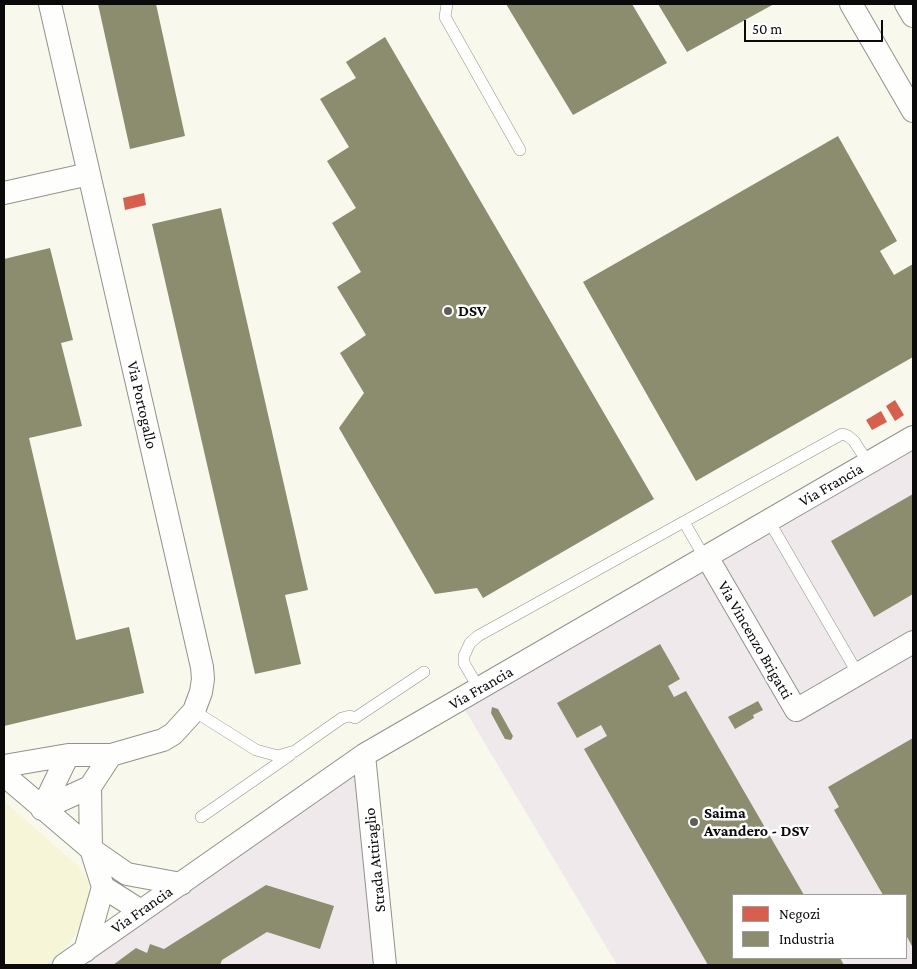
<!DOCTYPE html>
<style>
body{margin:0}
#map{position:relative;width:917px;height:969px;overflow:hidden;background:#f9f8ed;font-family:"Crimson Pro",serif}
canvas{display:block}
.frame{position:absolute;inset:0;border:5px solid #0a0a0a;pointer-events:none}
.legend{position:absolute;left:732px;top:894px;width:175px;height:65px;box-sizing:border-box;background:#fff;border:1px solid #9d9d9d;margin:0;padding:6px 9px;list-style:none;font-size:15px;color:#0a0a0a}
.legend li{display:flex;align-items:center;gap:10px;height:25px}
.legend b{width:25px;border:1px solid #9d9d9d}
.scale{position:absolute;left:744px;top:20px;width:139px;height:22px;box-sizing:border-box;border:2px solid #0a0a0a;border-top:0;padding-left:6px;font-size:15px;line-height:18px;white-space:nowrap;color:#0a0a0a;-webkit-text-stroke:4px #fff;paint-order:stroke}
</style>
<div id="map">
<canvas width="917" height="969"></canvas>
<div class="frame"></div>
<ul class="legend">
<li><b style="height:14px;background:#d6604d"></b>Negozi</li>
<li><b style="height:14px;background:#8c8c6e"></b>Industria</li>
</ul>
<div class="scale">50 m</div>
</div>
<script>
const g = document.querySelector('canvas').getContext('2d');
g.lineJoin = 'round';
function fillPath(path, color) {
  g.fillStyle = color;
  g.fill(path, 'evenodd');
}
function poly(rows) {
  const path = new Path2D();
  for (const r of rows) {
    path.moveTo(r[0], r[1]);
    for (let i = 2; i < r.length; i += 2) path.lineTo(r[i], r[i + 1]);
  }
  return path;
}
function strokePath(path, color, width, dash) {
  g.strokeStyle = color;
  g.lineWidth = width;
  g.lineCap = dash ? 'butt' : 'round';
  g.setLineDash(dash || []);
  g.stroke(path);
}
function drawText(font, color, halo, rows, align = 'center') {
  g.font = font + ' "Crimson Pro",serif';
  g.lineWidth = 5;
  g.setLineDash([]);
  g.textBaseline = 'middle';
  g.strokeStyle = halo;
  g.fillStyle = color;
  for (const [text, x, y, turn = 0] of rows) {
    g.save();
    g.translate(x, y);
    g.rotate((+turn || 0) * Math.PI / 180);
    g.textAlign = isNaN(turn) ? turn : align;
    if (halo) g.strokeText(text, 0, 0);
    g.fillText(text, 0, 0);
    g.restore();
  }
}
fillPath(poly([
 [913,425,913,965,617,965,465,710,376,760,394,965,44,965,340,757],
 [733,895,906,895,906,958,733,958]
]), '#f0e9eb');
fillPath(poly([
 [4,801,79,867,88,881,91,897,87,916,78,931,61,954,44,965,4,965]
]), '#f7f5d8');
fillPath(poly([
 [144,193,146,205,125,210,123,198],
 [895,400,904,415,895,421,886,406],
 [881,411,887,422,872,430,866,420]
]), '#d6604d');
fillPath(poly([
 [98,4,156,4,185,136,130,149],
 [506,4,632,4,667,63,573,115],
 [658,4,774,4,687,52],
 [385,37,654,499,483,598,477,588,435,594,339,428,364,393,340,353,366,335,337,287,361,272,332,223,356,208,327,161,349,147,320,99,356,78,346,62],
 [838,136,897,241,880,251,894,275,913,264,913,357,696,481,583,282],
 [221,208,308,590,285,595,301,664,255,674,152,224],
 [50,248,73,340,61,343,82,426,29,438,76,640,129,627,144,693,4,726,4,259],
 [913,494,913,594,874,617,831,541],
 [660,644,680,679,668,686,674,697,686,691,804,895,733,895,733,958,840,958,844,965,708,965,584,749,607,736,601,725,577,738,557,703],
 [758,701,763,710,753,715,754,718,735,729,728,717],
 [492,707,498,709,513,736,511,740,505,739,491,713],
 [913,738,913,948,906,935,906,895,883,895,834,810,839,807,828,787],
 [266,885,334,906,320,949,267,932,222,960,220,965,113,965,136,948,147,953,150,944,164,949]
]), '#8c8c6e');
const service = poly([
 [447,4,445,17,520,150],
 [769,521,858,674],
 [684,522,699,548,707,557],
 [479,689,464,663,464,656,470,643,478,636,842,434,848,436,854,441,868,463],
 [194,711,256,750,278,756,295,751,342,718,350,716,355,718,424,672],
 [201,817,290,755]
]);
const minor = poly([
 [851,4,913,111],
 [906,4,913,16],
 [4,193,89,174],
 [707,557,796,710,913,642],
 [364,755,385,965],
 [4,766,68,755,111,755,163,740,173,734,194,711,201,692,203,679,202,667,50,4],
 [4,775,91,849,127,874,181,884],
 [42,809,68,755],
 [42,809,90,787],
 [103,887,141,911],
 [85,951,103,887,91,849,90,787,111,755],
 [64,965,364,755,913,437]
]);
strokePath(service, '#92918c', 12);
strokePath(minor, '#92918c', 24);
strokePath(service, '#fefefc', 11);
strokePath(minor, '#fefefc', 22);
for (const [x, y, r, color] of [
 [448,311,5,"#5e5d59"],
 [694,822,5,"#5e5d59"]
]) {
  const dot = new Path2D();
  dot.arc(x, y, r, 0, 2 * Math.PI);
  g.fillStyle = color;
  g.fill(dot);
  strokePath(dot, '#fff', 2);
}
drawText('bold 16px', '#0a0a0a', '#fff', [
 ["DSV",458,311],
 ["Saima",704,813],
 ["Avandero - DSV",704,831]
], 'left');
drawText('16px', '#0a0a0a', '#fff', [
 ["Via Portogallo",142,405,77],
 ["Via Francia",831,485,-30],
 ["Via Vincenzo Brigatti",755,640,60],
 ["Via Francia",481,688,-30],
 ["Strada Attiraglio",375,860,-96],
 ["Via Francia",142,910,-35]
]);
</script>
